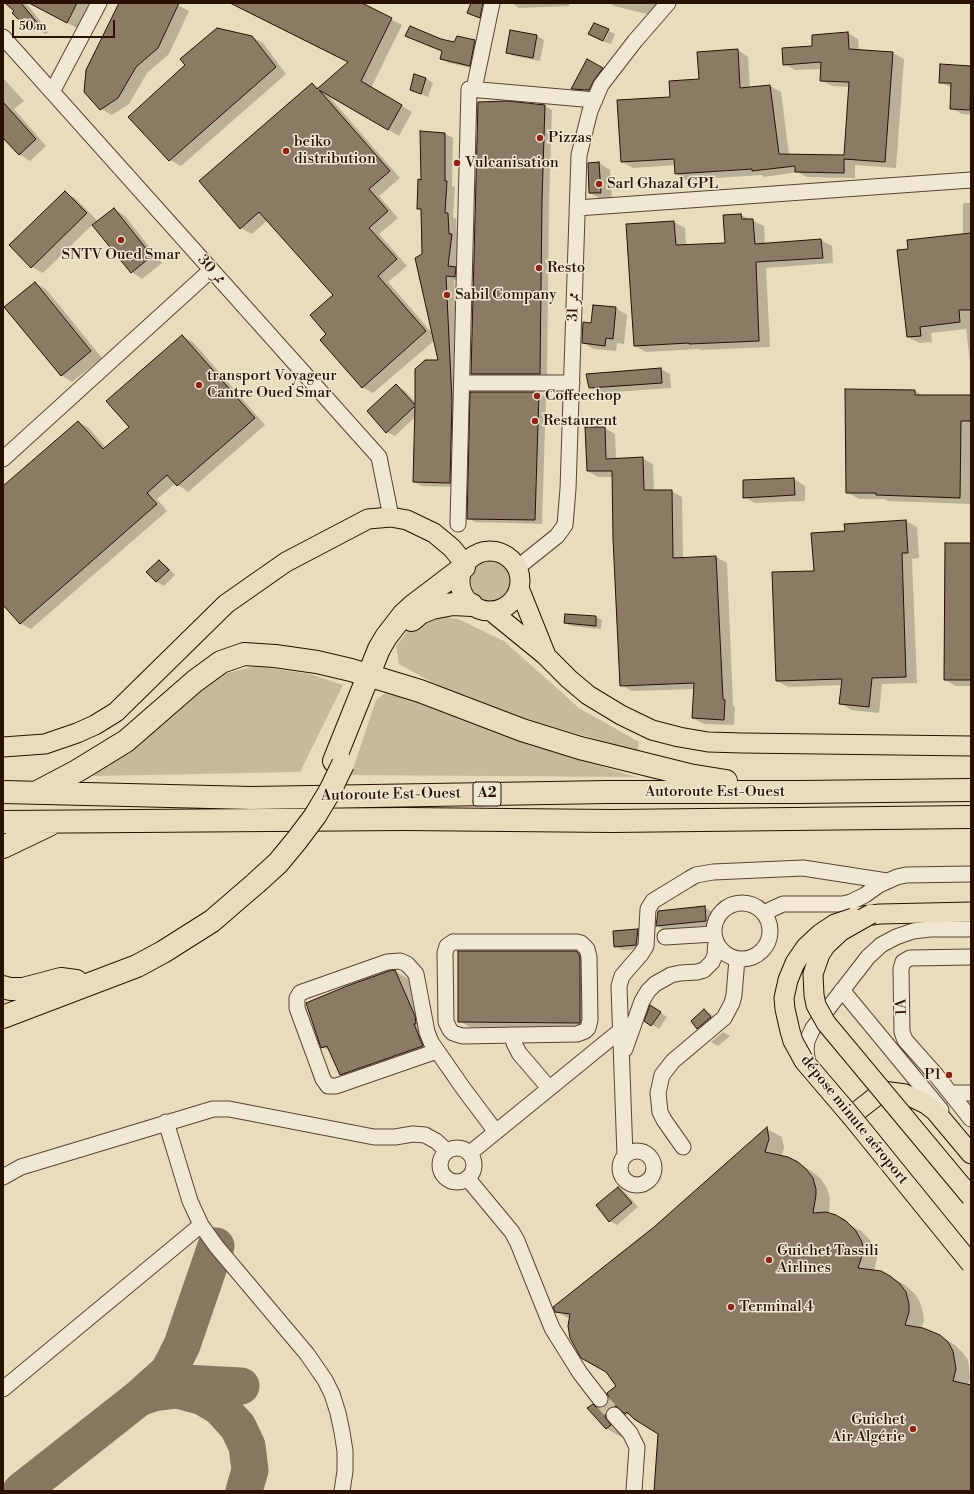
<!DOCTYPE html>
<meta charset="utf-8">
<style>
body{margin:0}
#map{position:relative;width:974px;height:1494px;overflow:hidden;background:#e9dcbd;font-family:"Libre Bodoni",serif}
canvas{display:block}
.frame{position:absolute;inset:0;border:4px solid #281003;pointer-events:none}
.scale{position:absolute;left:12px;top:20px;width:103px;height:18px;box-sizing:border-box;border:2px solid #281003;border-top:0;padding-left:5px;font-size:12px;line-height:14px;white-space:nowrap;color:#281003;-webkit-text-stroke:3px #f1e8d4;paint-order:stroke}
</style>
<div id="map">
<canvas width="974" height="1494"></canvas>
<div class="frame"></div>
<div class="scale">50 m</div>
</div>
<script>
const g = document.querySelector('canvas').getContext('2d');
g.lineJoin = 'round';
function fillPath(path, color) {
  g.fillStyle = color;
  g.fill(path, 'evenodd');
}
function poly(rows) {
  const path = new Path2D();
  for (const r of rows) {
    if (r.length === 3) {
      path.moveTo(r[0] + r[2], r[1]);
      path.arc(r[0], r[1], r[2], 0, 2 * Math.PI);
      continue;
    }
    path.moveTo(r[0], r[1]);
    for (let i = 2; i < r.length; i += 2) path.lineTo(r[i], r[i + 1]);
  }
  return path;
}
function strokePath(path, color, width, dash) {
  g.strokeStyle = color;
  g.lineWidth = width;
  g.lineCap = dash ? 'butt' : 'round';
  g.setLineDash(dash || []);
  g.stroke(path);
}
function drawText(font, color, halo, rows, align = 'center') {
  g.font = font + ' "Libre Bodoni",Amiri,serif';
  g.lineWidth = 3;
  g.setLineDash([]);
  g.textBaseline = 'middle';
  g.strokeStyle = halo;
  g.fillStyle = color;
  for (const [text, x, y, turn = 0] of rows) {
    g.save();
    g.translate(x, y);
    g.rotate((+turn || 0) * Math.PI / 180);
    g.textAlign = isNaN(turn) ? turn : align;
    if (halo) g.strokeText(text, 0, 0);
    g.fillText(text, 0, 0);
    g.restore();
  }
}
fillPath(poly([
 [491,581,20],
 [436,615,458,619,504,641,579,708,639,742,638,751,529,720,448,691,399,664,396,646,410,628],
 [256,666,310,674,343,685,300,772,93,776,219,675],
 [389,690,530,744,636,777,351,775,376,700]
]), '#c8b99d');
fillPath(poly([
 [13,3,26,3,49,32,46,34,38,30,36,31,25,25,16,11],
 [30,3,90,3,77,28],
 [120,3,174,3,189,11,169,54,147,73,129,104,112,115,101,109],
 [230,3,359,3,402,25,371,88,412,112,399,136,327,94,400,178,379,196,398,218,379,234,407,266,388,282,433,334,423,255,422,211,418,208,422,181,445,134,453,138,452,186,455,187,453,217,456,219,457,238,459,239,456,268,463,272,463,281,454,280,460,406,458,487,422,486,414,482,415,417,395,436,387,432,396,386,404,390,416,403,439,361,435,340,373,393,362,387,327,334,334,295,268,220,252,234,241,228,200,182,312,84,319,88,349,62],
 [472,3,492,3,487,21,468,12],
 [512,3,569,3,569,6,519,8],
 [609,3,664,3,660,17,614,6],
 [609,31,615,34,611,44,604,42],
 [848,33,858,39,859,51,893,53,904,59,896,168,855,165,855,178,807,177,798,172,764,177,762,175,686,180,676,174,675,165,633,168,622,162,671,98,700,80,738,50,748,57,750,88,770,86,781,92,789,155,845,156,850,87,832,86,821,80,822,69,795,70,784,64,813,47],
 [537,36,544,40,540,61,514,56,507,52],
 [252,37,263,43,286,74,181,166,170,160],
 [414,39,441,40,455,43,475,41,482,46,477,69,449,63,441,59,443,52],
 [587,61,609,73,596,94,580,92,573,89],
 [941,65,971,67,971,115,962,114,951,108,952,88,940,82],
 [3,78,24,101,14,109,46,146,30,161,19,154,3,136],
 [426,78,433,83,428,97,411,90],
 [545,106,552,110,549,205,547,378,479,378,472,373],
 [599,163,610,170,612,199,601,199,590,193],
 [65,192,76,199,97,220,94,223,95,225,114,209,125,216,162,263,142,279,132,272,93,224,43,273,32,267],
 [963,203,971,203,971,371,966,329,931,333,932,342,919,343,908,337,909,250,963,235],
 [741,215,764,226,765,244,821,240,832,246,833,263,766,268,770,347,701,350,699,349,646,352,635,346,674,222,685,228,686,245,726,244],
 [35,283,46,289,102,358,72,382,61,375],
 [594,306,616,308,627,315,624,344,617,343,616,351,594,349,583,343,592,324],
 [182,336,193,342,265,425,188,492,176,483,157,499,167,511,31,629,20,623,3,603,3,487,78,422,89,428,106,448,130,427],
 [661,369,670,374,671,388,600,393,590,387,587,374],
 [915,391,923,396,971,396,971,504,888,501,885,499,859,499,847,492],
 [471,393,539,393,546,397,542,524,475,522,468,518],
 [605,428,615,434,616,459,642,458,653,464,654,491,671,491,682,497,683,559,716,557,727,563,733,705,735,707,734,725,704,724,693,718,695,689,632,691,621,685,614,477,598,477,588,471],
 [794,479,805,486,805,501,755,503,744,497],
 [906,521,917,527,919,558,912,559,917,683,882,684,879,713,851,710,841,703,842,685,788,687,777,681,815,572,846,532],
 [971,544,971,686,956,686,945,680],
 [159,561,166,565,175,575,164,586,157,582,147,572],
 [565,615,596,617,602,620,601,629,571,626,565,623],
 [704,907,711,911,713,925,664,930,657,926],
 [638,930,645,934,643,949,622,950,615,946],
 [576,952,587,959,591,1028,470,1027,459,1021],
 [395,971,410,980,437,1055,355,1083,340,1075,331,1052,322,1047],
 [657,1010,667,1017,659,1029,646,1021],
 [704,1010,711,1014,718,1021,705,1032,698,1028],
 [723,1032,730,1036,718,1046,711,1042],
 [767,1129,782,1137,784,1148,781,1157,798,1163,813,1172,821,1179,827,1188,830,1198,829,1214,835,1216,861,1231,871,1241,876,1251,877,1258,874,1271,889,1276,905,1285,915,1294,920,1302,923,1313,924,1321,921,1328,940,1336,955,1345,962,1352,968,1360,970,1378,968,1385,971,1386,971,1491,655,1491,659,1433,629,1415,623,1416,625,1434,621,1437,606,1428,598,1408,601,1409,607,1407,617,1386,570,1319,556,1311,655,1228],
 [618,1188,625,1192,638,1207,617,1225,610,1221]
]), '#0003');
strokePath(poly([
 [216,1246,182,1345,173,1363,168,1372,139,1398,166,1386,184,1383,241,1386],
 [21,1491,139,1398,153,1393,177,1390,203,1397,220,1407,238,1427,247,1446,250,1470,244,1491]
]), '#887660', 37);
const building = poly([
 [5,3,21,3,39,25,35,29,28,23,25,26,12,13,14,11,5,3],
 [29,3,77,3,67,23,29,3],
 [119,3,179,3,158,48,136,67,118,98,100,110,84,92,86,70,119,3],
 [230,3,362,3,392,18,361,81,402,105,388,130,319,90,390,171,369,189,388,211,369,228,397,259,378,276,426,331,362,388,320,340,326,334,310,315,333,295,259,212,240,229,199,181,312,83,317,89,348,62,230,3],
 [471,3,483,3,480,18,467,13,471,3],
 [594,23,609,29,603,41,588,34,594,23],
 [410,26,441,39,454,42,457,36,475,40,470,66,440,59,442,51,405,36,410,26],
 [217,28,252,36,276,67,169,161,128,117,185,65,180,59,217,28],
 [510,30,537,35,533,58,506,53,510,30],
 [848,32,849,49,893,52,885,162,844,159,844,173,795,172,795,166,752,171,752,169,675,174,674,159,621,162,617,100,670,97,669,81,699,79,697,52,738,49,740,88,770,85,779,154,844,155,849,82,820,81,821,62,783,65,782,48,812,46,812,35,848,32],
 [587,59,603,68,594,80,589,90,571,89,587,59],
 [940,64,971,66,970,110,950,109,951,83,939,83,940,64],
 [414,74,426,78,421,94,410,90,414,74],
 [508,101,545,105,542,201,540,374,471,374,478,102,508,101],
 [3,102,36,139,19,155,3,138,3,102],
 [420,131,445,133,445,181,447,181,445,213,448,213,449,234,452,234,448,266,456,267,455,277,446,276,452,401,450,483,413,482,415,406,386,433,367,411,396,384,415,405,415,369,425,360,438,360,415,258,422,254,421,209,417,209,418,179,421,180,420,131],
 [599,162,601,193,589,193,588,163,599,162],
 [65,191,87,213,31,268,9,245,65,191],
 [114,208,152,256,131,273,92,225,114,208],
 [741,214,742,219,753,219,755,244,821,239,823,258,756,262,759,341,689,344,689,343,634,346,626,224,674,221,676,245,725,243,723,215,741,214],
 [971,233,971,310,959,310,960,322,920,327,921,336,907,337,897,250,908,249,907,240,971,233],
 [35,282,91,351,61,376,4,307,35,282],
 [593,305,616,307,613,339,606,338,605,346,582,343,583,322,591,323,593,305],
 [182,335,255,418,177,486,167,475,147,493,157,504,20,624,3,605,3,486,78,421,103,449,129,427,106,401,182,335],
 [661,368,662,383,589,388,586,374,661,368],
 [845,389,915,390,915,395,971,395,971,421,961,421,960,498,876,495,876,493,846,493,845,389],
 [470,392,539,392,535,520,467,519,470,392],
 [585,427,605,427,606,459,643,457,644,490,672,490,673,558,716,556,723,699,725,700,724,720,692,718,694,683,620,686,613,539,612,471,587,471,585,427],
 [794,478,795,495,743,498,743,480,794,478],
 [906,520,908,553,902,553,906,677,872,678,869,707,839,704,842,679,776,681,772,572,814,571,811,533,845,531,844,524,906,520],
 [945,543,971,543,971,680,944,680,945,543],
 [159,560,169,570,156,582,146,572,159,560],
 [565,614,596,616,596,626,564,623,565,614],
 [705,906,706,921,656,926,658,911,705,906],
 [638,929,636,945,614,947,613,931,638,929],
 [458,951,576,951,579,954,580,958,580,1023,458,1022,458,951],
 [395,970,415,1016,416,1024,414,1024,423,1046,340,1075,327,1046,321,1048,306,1003,347,986,389,971,395,970],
 [650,1005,661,1012,651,1026,644,1021,650,1005],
 [704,1009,711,1017,697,1029,691,1021,704,1009],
 [767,1127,769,1139,765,1152,788,1157,798,1162,806,1169,813,1178,816,1189,816,1195,813,1213,826,1212,836,1215,846,1221,856,1231,862,1242,863,1249,862,1256,858,1268,881,1271,890,1276,900,1284,906,1292,909,1304,909,1312,905,1325,923,1328,940,1335,948,1342,953,1351,956,1369,953,1381,971,1385,971,1491,654,1491,658,1434,634,1419,627,1412,625,1414,616,1406,608,1408,606,1412,605,1417,611,1425,606,1429,587,1408,593,1404,596,1407,601,1408,606,1406,609,1398,607,1393,616,1386,606,1372,581,1358,570,1338,568,1326,570,1314,555,1312,553,1307,654,1227,767,1127],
 [618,1187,632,1203,609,1222,596,1205,618,1187]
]);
fillPath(building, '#8c7a64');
strokePath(building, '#281003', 1);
strokePath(poly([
 [600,1399,614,1415]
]), '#ccbda1', 15, [15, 8]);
const minor = poly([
 [3,37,379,457,391,517],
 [474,89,492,3],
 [52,92,99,3],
 [577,208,971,180],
 [462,383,572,383],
 [3,459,211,270],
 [458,524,469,89,595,100],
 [517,568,557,536,565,525,568,489,579,155,590,111,601,85,635,41,668,3],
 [742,931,28],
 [765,914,770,910,783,904,843,904,851,902,865,895,879,885,897,877,906,875,971,874],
 [665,937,714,934],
 [453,942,577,942,581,943,587,949,589,957,590,1020,588,1028,585,1031,577,1034,462,1036,453,1033,450,1030,446,1022,445,953,447,946,453,942],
 [971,957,910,958,903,962,901,969,902,1032,905,1040,936,1075,971,1119],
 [842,990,941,1110],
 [512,1035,514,1043,519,1053,549,1088],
 [625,1049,642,1001,648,991,655,984,671,975,680,973,697,972,704,970,712,962,715,955,716,941],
 [437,1051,336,1086,328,1086,323,1079,297,1008,297,998,300,993,305,991,387,962,400,961,407,964,416,974,427,1032,431,1042,463,1088,496,1132],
 [808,1065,806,1049,807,1041,813,1028,868,957,881,945,896,937,913,931,930,929,971,929],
 [951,1093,971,1093],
 [166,1122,190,1201,201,1225,216,1246,307,1354,325,1380,332,1394,338,1413,342,1432,345,1451,345,1471,342,1491],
 [683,1147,664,1120,660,1112,658,1093,662,1075,673,1061,724,1018,732,1003,734,995,737,959],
 [457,1165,17],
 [637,1168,17],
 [470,1153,621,1030],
 [625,1156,619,986,622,976,641,954,646,946,648,909,653,901,689,879,696,875,713,872,803,868,887,881],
 [3,1177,21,1167,213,1109,229,1109,374,1137,395,1137,413,1134,425,1135,436,1141,447,1151],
 [468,1179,512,1232,517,1241,552,1328,580,1373,600,1399],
 [3,1389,201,1225],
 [614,1415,630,1433,637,1447,634,1491]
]);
const major = poly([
 [490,581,30],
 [519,588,545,653],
 [491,611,545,655,569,679,588,695,621,715,652,730,679,737,708,742,742,743,971,746],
 [3,747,45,744,77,733,95,725,116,712,226,604,286,562,368,519,391,517,407,520,434,533,452,548,465,564],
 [855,917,880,914,971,912],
 [851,1116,883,1091,905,1094,926,1104,935,1111,971,1154]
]);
const highway = poly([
 [412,620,420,613,432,608,453,604,472,605],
 [334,761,379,649,386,637,403,615,414,605,464,567],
 [3,792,252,798,608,792,799,792,971,790],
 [37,792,77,771,126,741,195,681,221,662,244,654,275,656,317,662,351,670,420,691,522,730,580,748,689,775,726,781],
 [3,822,405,819,612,821,971,817],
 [3,847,49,825],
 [3,987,10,989,23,989,61,979,76,981],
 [3,1017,137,966,163,952,212,921,256,883]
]);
strokePath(minor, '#584332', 17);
strokePath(major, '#281003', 21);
strokePath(highway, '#281003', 24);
strokePath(minor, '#f1e8d4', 15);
strokePath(major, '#e9dcbd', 19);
strokePath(highway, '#e9dcbd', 22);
const majorBridge = poly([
 [871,914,841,931,826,945,820,954,813,974,814,995,816,1005,826,1023,971,1197],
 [853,918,835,924,820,934,806,947,795,963,788,980,784,998,785,1009,790,1031,793,1041,804,1061,851,1116,971,1264]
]);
const highwayBridge = poly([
 [256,883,278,863,297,840,315,816,330,791,343,764]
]);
strokePath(majorBridge, '#281003', 21, []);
strokePath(highwayBridge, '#281003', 24, []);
strokePath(majorBridge, '#e9dcbd', 19);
strokePath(highwayBridge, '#e9dcbd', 22);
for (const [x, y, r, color] of [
 [540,138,4,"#8f2418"],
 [286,151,4,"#8f2418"],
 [457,163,4,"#8f2418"],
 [599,184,4,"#8f2418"],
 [121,240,4,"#8f2418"],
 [539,268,4,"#8f2418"],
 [447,295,4,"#8f2418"],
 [199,385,4,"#8f2418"],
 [537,396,4,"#8f2418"],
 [535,421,4,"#8f2418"],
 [949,1075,4,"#8f2418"],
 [769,1260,4,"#8f2418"],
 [731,1307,4,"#8f2418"],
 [913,1429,4,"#8f2418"]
]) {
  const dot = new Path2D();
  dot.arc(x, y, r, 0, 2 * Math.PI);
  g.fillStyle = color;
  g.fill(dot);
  strokePath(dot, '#f1e8d4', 1.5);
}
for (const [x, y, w] of [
 [487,794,28]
]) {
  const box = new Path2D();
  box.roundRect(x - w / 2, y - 12, w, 24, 3);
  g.fillStyle = '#f1e8d4';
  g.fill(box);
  strokePath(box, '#281003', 1);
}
drawText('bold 14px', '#281003', null, [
 ["A2",487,794]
]);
drawText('15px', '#281003', '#f1e8d4', [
 ["Pizzas",548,138],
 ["beiko",294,142],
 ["distribution",294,159],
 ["Vulcanisation",465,163],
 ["Sarl Ghazal GPL",607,184],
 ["SNTV Oued Smar",121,255,"center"],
 ["Resto",547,268],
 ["Sabil Company",455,295],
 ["transport Voyageur",207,376],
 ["Cantre Oued Smar",207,393],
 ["Coffeechop",545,396],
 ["Restaurent",543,421],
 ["P1",941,1075,"right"],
 ["Guichet Tassili",777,1251],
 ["Airlines",777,1268],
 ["Terminal 4",739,1307],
 ["Guichet",905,1420,"right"],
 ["Air Algérie",905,1437,"right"]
], 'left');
drawText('15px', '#281003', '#f1e8d4', [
 ["ممر 30",211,270,48],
 ["ممر 31",574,307,-88],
 ["Autoroute Est-Ouest",715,792],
 ["Autoroute Est-Ouest",391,795,-1],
 ["1A",902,1007,-92],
 ["dépose minute aéroport",854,1120,51]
]);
</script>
